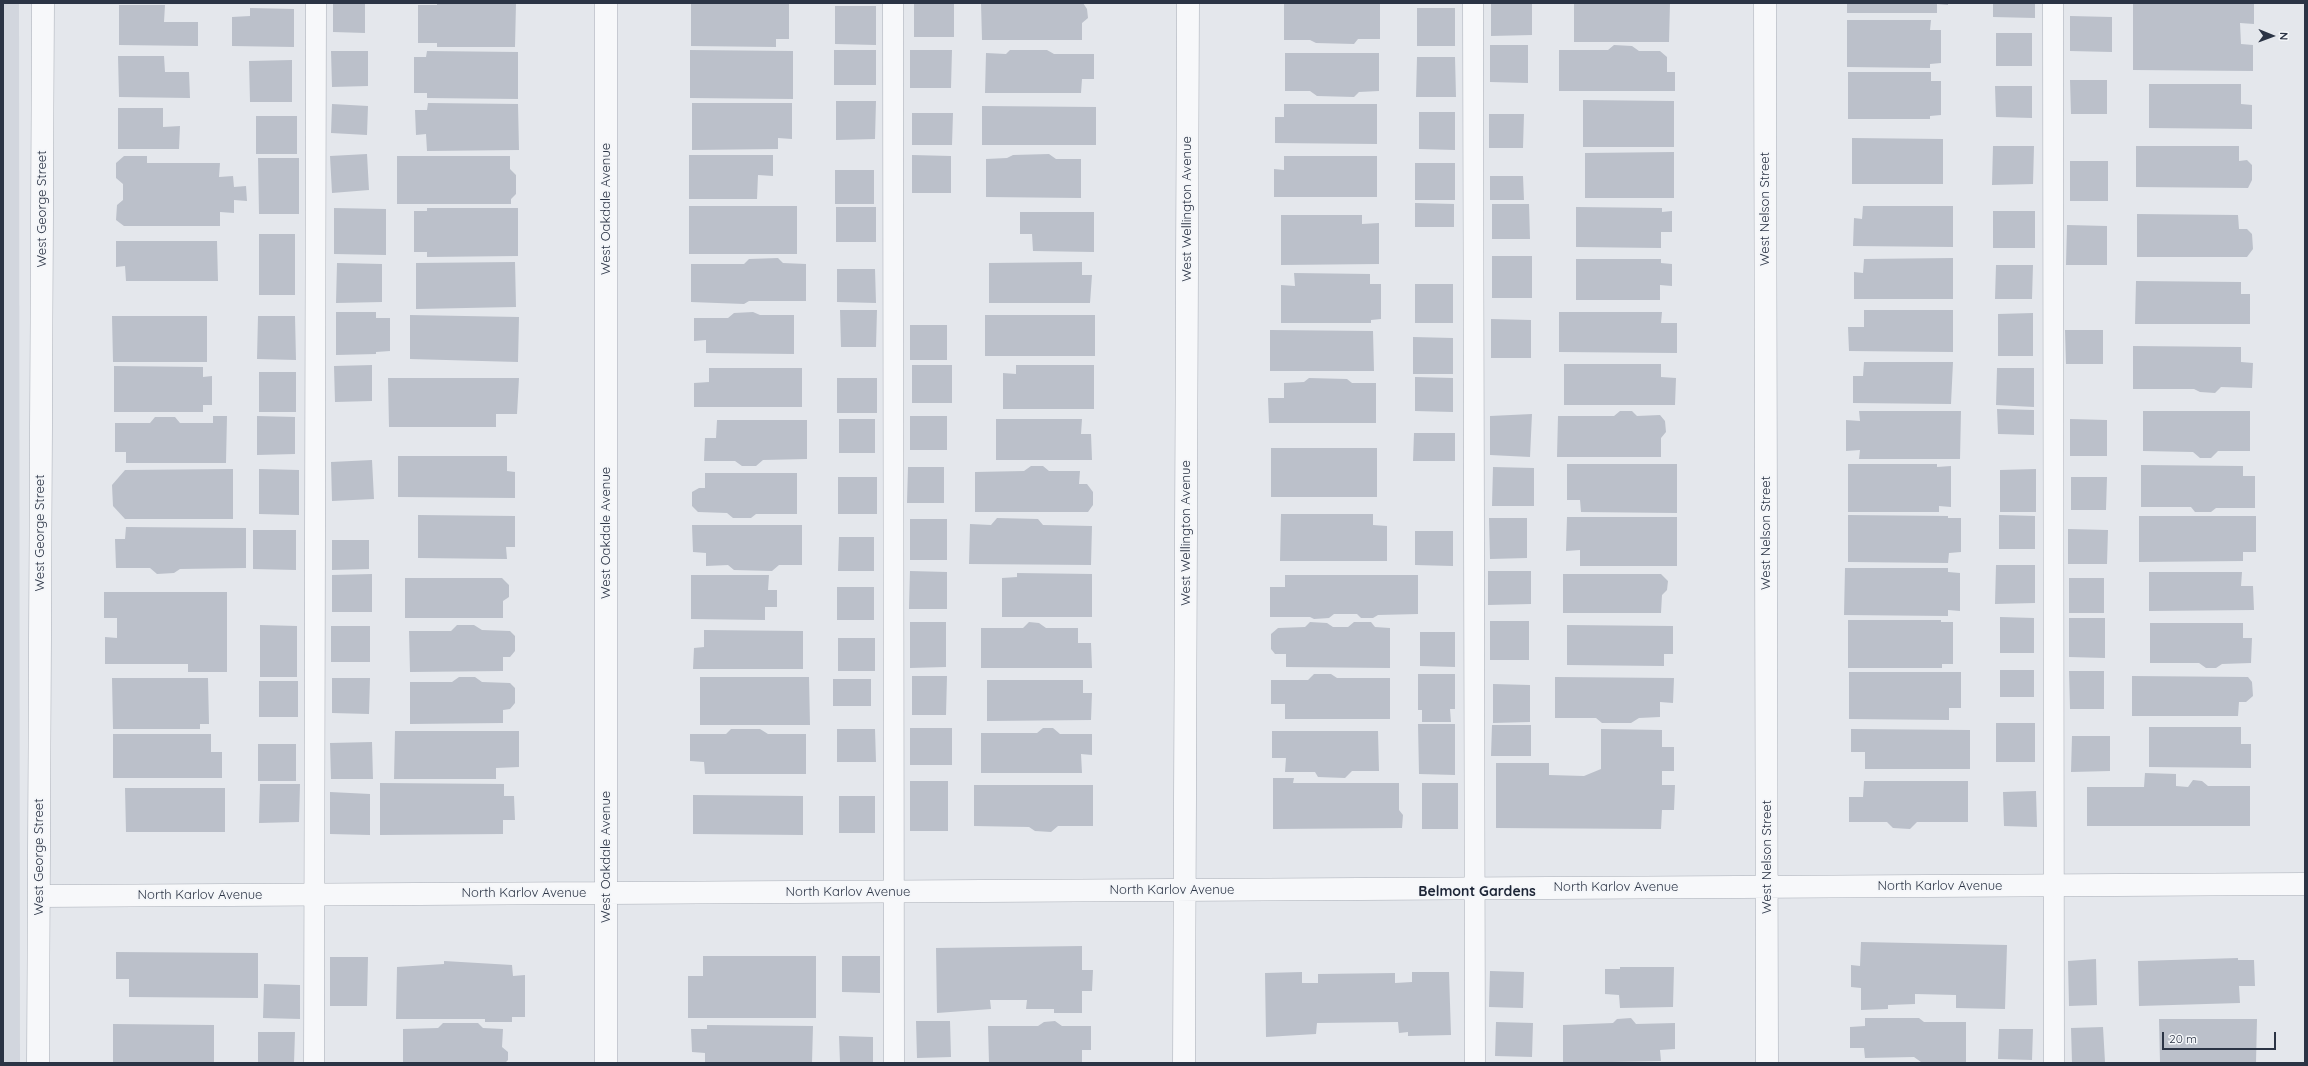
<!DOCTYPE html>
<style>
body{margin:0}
#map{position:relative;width:2308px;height:1066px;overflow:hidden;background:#e4e7ec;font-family:Quicksand,sans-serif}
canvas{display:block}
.frame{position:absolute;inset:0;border:4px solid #2b3445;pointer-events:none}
.north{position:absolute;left:2252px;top:16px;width:40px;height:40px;-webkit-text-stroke:3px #f4f6f9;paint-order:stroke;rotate:91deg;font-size:11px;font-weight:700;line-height:16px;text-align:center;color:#2b3445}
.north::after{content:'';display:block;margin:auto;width:14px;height:18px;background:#2b3445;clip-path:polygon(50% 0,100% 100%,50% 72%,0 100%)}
.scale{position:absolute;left:2162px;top:1032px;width:114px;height:18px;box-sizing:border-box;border:2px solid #2b3445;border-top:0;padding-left:5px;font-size:12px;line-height:14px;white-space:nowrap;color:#2b3445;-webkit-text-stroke:3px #f4f6f9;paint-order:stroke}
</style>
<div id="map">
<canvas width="2308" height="1066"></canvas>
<div class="frame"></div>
<div class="north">N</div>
<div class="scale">20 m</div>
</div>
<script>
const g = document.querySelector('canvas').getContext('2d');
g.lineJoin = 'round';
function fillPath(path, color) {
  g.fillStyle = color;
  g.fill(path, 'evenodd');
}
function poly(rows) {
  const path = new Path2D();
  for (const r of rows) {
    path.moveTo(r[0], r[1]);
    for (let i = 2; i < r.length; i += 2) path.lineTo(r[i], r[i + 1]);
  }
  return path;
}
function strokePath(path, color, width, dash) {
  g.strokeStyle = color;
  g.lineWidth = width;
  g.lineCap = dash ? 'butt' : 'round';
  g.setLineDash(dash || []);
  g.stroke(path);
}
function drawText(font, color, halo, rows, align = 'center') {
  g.font = font + ' Quicksand,sans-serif';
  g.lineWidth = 3.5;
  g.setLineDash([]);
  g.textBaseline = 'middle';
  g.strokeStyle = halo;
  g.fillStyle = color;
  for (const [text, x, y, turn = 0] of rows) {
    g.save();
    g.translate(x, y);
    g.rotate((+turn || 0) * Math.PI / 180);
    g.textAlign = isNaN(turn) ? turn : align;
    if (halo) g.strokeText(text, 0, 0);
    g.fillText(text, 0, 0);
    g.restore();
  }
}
fillPath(poly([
 [3,3,19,3,20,1063,3,1063]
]), '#d2d6de');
fillPath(poly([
 [333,3,365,3,365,33,333,32],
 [437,3,516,3,515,47,437,47,437,43,418,43,418,5,437,5],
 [691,3,789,3,789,39,776,39,776,47,691,46],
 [914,3,954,3,954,37,914,37],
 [981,3,1083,3,1087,9,1088,18,1082,23,1082,40,982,40],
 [1284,3,1380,3,1380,39,1358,39,1354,44,1316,43,1310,40,1284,40],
 [1491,3,1532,3,1532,35,1491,36],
 [1574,3,1670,3,1669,42,1574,42],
 [1847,3,1948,3,1948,5,1937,4,1937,13,1847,13],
 [1993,3,2035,3,2035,18,1993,17],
 [2133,3,2254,3,2254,24,2240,23,2241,44,2253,45,2253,71,2133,70],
 [119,5,165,5,164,22,198,22,198,46,119,45],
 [835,6,876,6,876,45,835,44],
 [250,8,294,9,294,47,232,46,232,17,250,16],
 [1417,8,1455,8,1455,46,1417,46],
 [2070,16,2112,17,2112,52,2070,51],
 [1847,20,1931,20,1930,30,1941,30,1941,63,1930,64,1930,68,1847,67],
 [1996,33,2032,33,2032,66,1996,66],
 [1490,45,1528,45,1528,83,1490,82],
 [1614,45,1632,46,1639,51,1660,51,1667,57,1667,72,1675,72,1675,91,1559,91,1559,50,1608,50],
 [690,50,793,51,793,99,690,98],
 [834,50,876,50,876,85,834,85],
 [910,50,952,50,951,88,910,88],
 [1010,50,1047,50,1054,54,1094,54,1094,79,1082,79,1081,93,985,93,986,53,1006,54],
 [331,51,368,51,368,86,332,87],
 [427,51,518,52,518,99,427,98,427,93,414,93,414,57,426,57],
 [1285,53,1379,53,1379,91,1359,92,1354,97,1317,96,1310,91,1285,91],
 [118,56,164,56,165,72,189,72,190,98,119,97],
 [1417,57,1455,57,1456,97,1416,97],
 [292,60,292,102,250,102,249,61],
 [1848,72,1931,72,1931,81,1941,81,1941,115,1930,116,1930,119,1848,119],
 [2070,80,2107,80,2107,114,2071,114],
 [2149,84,2241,84,2241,104,2252,105,2252,129,2149,128],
 [1995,86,2032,86,2032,118,1996,117],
 [1583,100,1674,101,1674,147,1583,147],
 [836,101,876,101,875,139,836,140],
 [428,103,518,104,519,150,427,151,426,134,416,135,415,110,427,110],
 [692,103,792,103,792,139,778,138,778,149,692,150],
 [332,104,368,106,367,135,331,133],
 [1284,104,1377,104,1377,144,1275,143,1275,117,1284,117],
 [982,106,1096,107,1096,145,982,145],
 [118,108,163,108,163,127,180,126,179,149,118,149],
 [1419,112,1455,112,1455,150,1419,149],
 [912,113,953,113,952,145,912,145],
 [1489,114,1524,114,1523,148,1489,148],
 [256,116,297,116,297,154,256,154],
 [1852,138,1943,139,1943,184,1852,184],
 [1993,146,2034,146,2033,184,1992,185],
 [2136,146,2239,146,2239,161,2247,160,2252,165,2252,180,2248,188,2136,187],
 [1674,152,1674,198,1585,198,1585,153],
 [367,154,369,190,332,193,330,156],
 [1049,154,1056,159,1081,159,1081,198,986,197,986,159,1007,158,1013,155],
 [689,155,773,155,773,176,758,175,757,199,689,199],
 [912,155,951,156,951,193,912,193],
 [124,156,147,156,147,163,220,163,219,177,233,176,234,187,246,186,247,201,234,200,234,213,220,212,220,226,124,226,116,220,117,205,123,200,123,184,116,178,116,163],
 [397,156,510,156,510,169,516,175,516,194,511,199,511,204,397,204],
 [1284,156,1377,156,1377,197,1274,197,1274,169,1284,170],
 [258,158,299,158,299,214,259,214],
 [2070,161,2108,161,2108,201,2070,201],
 [1415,163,1455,163,1455,200,1415,200],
 [835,170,874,170,874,204,835,204],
 [1490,176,1523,176,1524,200,1490,200],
 [1415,203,1454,204,1454,227,1415,227],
 [1492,204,1529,204,1530,239,1492,239],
 [689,206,797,206,797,254,689,254],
 [1863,206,1953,206,1953,247,1853,246,1854,218,1862,219],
 [836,207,876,207,876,242,836,242],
 [1576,207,1662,208,1662,212,1672,211,1672,232,1661,232,1661,248,1576,247],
 [334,208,386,209,386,255,334,254],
 [427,208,518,208,518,256,427,257,427,252,414,252,414,211,427,211],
 [1993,211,2035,211,2035,248,1993,248],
 [1020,212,1094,212,1094,252,1033,251,1032,234,1020,234],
 [2137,214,2238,215,2239,229,2247,229,2252,234,2253,249,2247,257,2137,257],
 [1281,215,1362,215,1362,224,1379,223,1379,264,1281,265],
 [2067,225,2107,226,2107,265,2066,265],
 [259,234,295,234,295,295,259,295],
 [116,241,217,241,218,281,126,281,125,266,116,267],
 [1492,256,1532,256,1532,298,1492,298],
 [778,258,783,263,806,264,806,301,749,301,744,304,691,302,691,264,744,264,749,259],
 [1953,258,1953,299,1854,299,1854,272,1863,273,1864,259],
 [1576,259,1661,259,1661,263,1672,264,1672,286,1660,285,1660,300,1576,300],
 [515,262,516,307,416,309,416,263],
 [1082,262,1082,275,1092,275,1090,303,989,303,989,263],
 [337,263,382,264,382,302,336,303],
 [1996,265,2033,265,2032,299,1995,299],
 [837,269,875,269,876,303,837,302],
 [1294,273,1370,274,1370,284,1381,284,1381,319,1371,320,1371,323,1281,323,1281,285,1295,286],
 [2136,281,2241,282,2241,294,2250,294,2250,324,2135,324],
 [1415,284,1453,284,1453,323,1415,323],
 [840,310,877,310,876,347,841,347],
 [1864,310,1953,310,1953,352,1849,351,1848,327,1864,327],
 [336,312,376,312,376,318,390,318,390,351,376,352,376,354,336,355],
 [753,312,760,315,794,315,794,354,706,353,706,340,694,341,694,318,728,318,734,313],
 [1559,312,1662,312,1661,323,1677,323,1677,353,1559,352],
 [2033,313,2033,356,1998,356,1998,314],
 [410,315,519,317,518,362,410,359],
 [985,315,1095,315,1095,356,985,356],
 [112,316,207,316,207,362,113,362],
 [258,316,295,316,296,360,257,359],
 [1491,319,1531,320,1531,358,1491,358],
 [910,325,947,325,947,360,910,360],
 [1270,330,1373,331,1374,371,1270,371],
 [2065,330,2103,330,2103,364,2066,364],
 [1413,337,1453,338,1453,374,1413,374],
 [2133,346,2241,347,2241,362,2253,363,2252,388,2221,387,2215,393,2200,392,2194,389,2133,389],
 [1864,362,1953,362,1951,404,1853,403,1853,376,1863,376],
 [1564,364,1661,364,1661,377,1676,378,1675,405,1564,405],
 [372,365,372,401,335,402,334,366],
 [912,365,952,365,952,403,912,403],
 [1016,365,1094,365,1094,409,1003,409,1003,373,1016,374],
 [114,366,203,367,203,377,212,376,212,405,203,405,203,412,114,412],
 [709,368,802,368,802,407,694,407,694,383,709,382],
 [1997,368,2034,368,2034,407,1996,405],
 [259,372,296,372,296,412,259,412],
 [1415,377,1453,378,1453,412,1415,411],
 [388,378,519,378,517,414,496,414,496,427,389,427],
 [837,378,877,378,877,413,837,413],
 [1309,378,1347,379,1352,383,1376,383,1376,423,1269,423,1268,398,1284,398,1284,383,1304,382],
 [1997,409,2034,410,2034,435,1998,434],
 [1620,411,1632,411,1637,416,1660,415,1665,421,1666,432,1661,438,1661,457,1557,457,1558,416,1614,416],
 [1859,411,1961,411,1960,459,1859,459,1860,450,1846,451,1846,420,1860,421],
 [2143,411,2250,411,2250,451,2218,451,2211,458,2200,458,2193,452,2143,451],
 [1532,414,1530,457,1490,455,1490,416],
 [213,416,227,416,226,463,126,463,126,452,115,452,115,423,150,423,155,417,175,417,180,423,213,423],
 [257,416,295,417,295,454,257,455],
 [910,416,947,416,947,450,910,450],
 [839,419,875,419,875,453,839,453],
 [996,419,1082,419,1081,434,1091,434,1092,460,996,460],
 [2070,419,2107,420,2107,456,2070,456],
 [717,420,807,420,807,459,763,460,756,466,742,466,735,461,704,461,705,438,716,438],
 [1414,433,1455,433,1455,461,1413,461],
 [1271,448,1377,448,1377,497,1271,497],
 [398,456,507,456,507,471,515,472,515,498,398,497],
 [372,460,374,499,332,501,331,462],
 [1567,464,1677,464,1677,513,1581,512,1580,500,1567,500],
 [1848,464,1937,464,1937,467,1951,466,1951,507,1939,506,1939,512,1848,512],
 [2141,465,2243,466,2243,476,2255,476,2255,508,2216,508,2211,512,2195,512,2191,507,2141,507],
 [1031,466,1043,466,1049,471,1080,471,1079,484,1087,484,1093,492,1093,505,1088,512,975,512,975,472,1024,471],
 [908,467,944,467,944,503,907,503],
 [1493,467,1534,468,1534,506,1492,506],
 [233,469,233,519,125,519,113,506,112,485,125,470],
 [259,469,299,470,299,515,259,514],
 [2036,469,2036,512,2000,512,2000,470],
 [705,473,797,473,797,514,756,514,751,518,733,518,727,513,698,512,692,506,692,492,699,488,705,488],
 [838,477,877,477,877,514,838,514],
 [2071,477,2107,477,2106,510,2071,510],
 [1281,514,1373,514,1373,525,1387,526,1387,561,1280,561],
 [418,515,515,516,515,547,506,547,507,559,418,558],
 [1848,515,1948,516,1948,518,1961,518,1961,552,1949,553,1948,563,1848,562],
 [1999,515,2035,516,2035,549,1999,549],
 [2139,516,2256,516,2256,552,2243,552,2243,561,2139,562],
 [1567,517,1677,517,1677,566,1580,566,1580,550,1566,551],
 [997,518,1038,519,1043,525,1092,526,1091,565,969,564,970,524,991,525],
 [1489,518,1527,518,1527,558,1490,559],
 [910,519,947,519,947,560,910,560],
 [692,525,802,525,802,565,779,565,772,571,734,570,728,565,706,566,706,553,693,552],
 [126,527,246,528,246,568,180,569,174,573,157,574,150,568,116,568,115,539,125,539],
 [2068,529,2108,530,2107,564,2068,564],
 [253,530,296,530,296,570,253,569],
 [1415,531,1453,531,1453,566,1415,565],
 [839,537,874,537,874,571,838,571],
 [332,540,369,540,369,569,332,570],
 [1996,565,2035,565,2035,603,1995,604],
 [1845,568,1948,568,1948,572,1960,573,1960,611,1948,610,1948,616,1844,615],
 [910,571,947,572,947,609,909,609],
 [1488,571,1531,571,1531,604,1488,605],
 [2149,572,2242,572,2241,586,2253,586,2254,610,2149,611],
 [1017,573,1092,574,1092,617,1002,617,1002,578,1017,577],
 [372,574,372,612,332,612,332,575],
 [1563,574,1661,574,1668,581,1667,590,1662,595,1661,613,1563,613],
 [691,575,769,575,768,590,777,590,777,607,765,607,765,620,691,619],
 [1285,575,1418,575,1418,614,1378,615,1373,618,1361,618,1357,614,1334,614,1329,618,1314,619,1310,617,1270,617,1270,587,1285,587],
 [405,578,502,578,509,585,509,597,503,601,503,618,405,618],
 [2069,578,2104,578,2104,613,2069,613],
 [837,587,874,587,874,620,837,620],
 [104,592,227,592,227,672,188,672,188,664,105,664,105,637,117,638,117,618,104,618],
 [2000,617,2034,618,2034,653,2000,653],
 [2069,618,2105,618,2105,658,2069,657],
 [1848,620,1941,620,1941,622,1953,622,1953,664,1942,664,1942,668,1848,668],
 [1490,621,1529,621,1529,660,1490,660],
 [910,622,946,622,946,667,910,668],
 [1029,622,1039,623,1046,628,1078,628,1078,643,1091,643,1092,668,981,668,981,628,1023,628],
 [1310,622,1327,623,1333,627,1348,627,1354,622,1371,622,1375,627,1390,628,1390,668,1286,667,1286,654,1275,654,1271,649,1271,634,1278,628,1305,627],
 [2150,623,2243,623,2243,638,2252,638,2251,663,2222,664,2216,668,2206,668,2199,663,2150,663],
 [260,625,297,626,297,677,260,677],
 [457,625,474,625,482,630,510,631,515,636,515,651,510,657,503,657,503,671,410,672,409,631,451,631],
 [1567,625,1673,626,1673,654,1664,654,1664,666,1567,665],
 [331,626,370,626,370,662,331,662],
 [704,630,803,631,803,669,693,669,694,648,704,647],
 [1420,632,1455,632,1455,667,1420,666],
 [838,638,875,638,875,671,838,671],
 [2000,670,2034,670,2034,697,2000,697],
 [2069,671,2104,671,2104,709,2070,709],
 [1849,672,1961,672,1961,708,1949,708,1949,720,1849,719],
 [1314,674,1331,674,1337,678,1390,678,1390,719,1285,719,1285,704,1271,704,1271,680,1308,680],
 [1418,674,1455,674,1455,709,1450,709,1451,722,1422,722,1422,710,1418,710],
 [912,676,947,676,946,715,912,715],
 [2132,676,2248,677,2252,682,2253,696,2246,702,2239,702,2238,716,2132,716],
 [459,677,475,677,482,682,510,683,515,688,515,703,510,709,503,710,503,723,410,724,410,682,452,682],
 [700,677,809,677,810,725,700,725],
 [1555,677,1674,678,1673,703,1660,702,1660,717,1639,718,1631,723,1602,723,1596,718,1555,718],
 [112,678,208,678,209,724,200,724,200,729,113,729],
 [332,678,370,678,369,714,332,713],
 [833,679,871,679,871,706,833,706],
 [987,680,1083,680,1083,693,1092,693,1091,720,987,721],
 [259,681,298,681,298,717,259,717],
 [1493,684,1530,685,1530,722,1493,723],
 [1996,723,2035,723,2035,762,1996,762],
 [1418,724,1455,724,1455,775,1419,774],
 [1492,725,1531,725,1531,756,1491,756],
 [2149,727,2241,727,2241,744,2251,744,2251,768,2149,767],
 [910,728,952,728,952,765,910,765],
 [1043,728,1053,728,1060,734,1092,734,1092,755,1081,754,1082,773,981,773,981,733,1037,733],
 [731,729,760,729,768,734,806,734,806,774,705,774,704,762,690,761,690,734,726,734],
 [837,729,875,729,876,762,837,762],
 [1601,729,1662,730,1662,747,1674,747,1674,771,1662,771,1662,785,1675,785,1674,810,1662,810,1661,829,1496,828,1496,763,1549,763,1549,775,1584,776,1601,769],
 [1851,729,1970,730,1970,769,1865,769,1865,752,1851,752],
 [395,731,519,731,519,767,496,768,496,779,394,779],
 [1272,731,1378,731,1379,771,1352,771,1345,778,1318,777,1315,772,1285,772,1286,758,1272,758],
 [113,734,211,734,211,752,222,752,222,778,113,778],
 [2072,736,2110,736,2110,771,2071,772],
 [372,742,373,779,331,779,330,743],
 [258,744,296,744,296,781,258,781],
 [2145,773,2176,774,2176,786,2188,787,2193,780,2202,781,2208,786,2250,786,2250,826,2087,826,2087,787,2144,787],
 [1273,778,1294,778,1293,783,1399,783,1399,810,1403,815,1402,828,1273,829],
 [910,781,948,781,948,831,910,831],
 [1864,781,1968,781,1968,822,1917,822,1910,829,1893,828,1887,822,1849,822,1849,797,1863,797],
 [380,783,504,784,504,796,514,796,515,820,503,820,503,834,380,835],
 [1422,783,1458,783,1458,829,1422,829],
 [260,784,300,784,299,822,259,823],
 [974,785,1093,785,1093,826,1058,826,1051,832,1035,831,1029,827,974,826],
 [125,788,225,788,225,832,126,832],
 [2036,791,2037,827,2004,826,2003,792],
 [330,792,370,794,370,835,330,834],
 [693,795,803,796,803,835,693,834],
 [839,796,875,796,875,833,839,833],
 [1861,942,2007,945,2005,1009,1956,1008,1956,995,1915,994,1915,1004,1888,1005,1888,1009,1861,1010,1861,988,1851,987,1851,965,1860,966],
 [1082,946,1082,970,1093,970,1092,991,1082,991,1082,1013,1054,1013,1054,1009,1026,1009,1027,1000,990,1000,991,1009,937,1013,936,948],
 [116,952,258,953,258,998,129,997,129,979,116,979],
 [703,956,816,956,816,1018,688,1018,688,976,703,976],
 [842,956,880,956,880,993,842,992],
 [330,957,368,957,367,1006,330,1006],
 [2238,958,2238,960,2254,960,2255,986,2239,986,2240,1003,2139,1006,2138,961],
 [2096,959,2097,1005,2069,1006,2068,961],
 [444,961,512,965,513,976,525,975,525,1017,512,1017,512,1022,485,1022,485,1019,396,1019,397,967,444,964],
 [1620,967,1674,967,1673,1007,1620,1008,1619,995,1605,994,1605,969,1620,969],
 [1490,971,1524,972,1523,1008,1489,1007],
 [1302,972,1302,983,1318,983,1318,974,1395,973,1395,983,1412,982,1412,972,1449,972,1451,1035,1408,1036,1408,1032,1399,1033,1398,1022,1317,1023,1316,1034,1266,1037,1265,973],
 [264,984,300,985,300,1019,263,1018],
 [1631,1018,1636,1024,1675,1023,1675,1049,1660,1050,1661,1061,1563,1063,1563,1025,1613,1023,1617,1019],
 [1865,1018,1919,1018,1924,1022,1966,1022,1966,1063,1921,1062,1914,1057,1865,1058,1864,1048,1850,1048,1850,1027,1865,1026],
 [2159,1019,2257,1019,2256,1063,2160,1063],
 [916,1021,950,1021,951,1057,917,1058],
 [1055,1021,1062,1026,1091,1026,1091,1050,1082,1050,1082,1063,989,1063,988,1026,1038,1026,1044,1022],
 [1496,1022,1533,1023,1532,1057,1495,1056],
 [443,1023,478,1023,483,1028,503,1029,502,1047,508,1052,508,1060,505,1063,403,1063,403,1029,438,1028],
 [113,1024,214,1025,214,1063,113,1063],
 [707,1025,813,1026,812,1063,705,1063,705,1053,692,1052,691,1029,707,1029],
 [2103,1027,2105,1062,2072,1063,2071,1028],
 [1999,1029,2033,1029,2032,1060,1998,1059],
 [258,1032,295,1032,294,1063,258,1063],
 [839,1036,873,1037,873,1063,840,1063]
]), '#bbc0ca');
const lane = poly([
 [893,3,894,1063],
 [1473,3,1475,1063],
 [2053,3,2054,1063],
 [314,1063,316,3]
]);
const street = poly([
 [606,3,606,1063],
 [1765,3,1767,1063],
 [39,896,2305,884],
 [38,1063,43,3],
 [1184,1063,1188,3]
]);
strokePath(lane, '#a9aeb7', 21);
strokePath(street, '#a9aeb7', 23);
strokePath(lane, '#f7f8fa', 20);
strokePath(street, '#f7f8fa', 22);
drawText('13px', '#2b3445', '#f4f6f9', [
 ["West George Street",42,209,-90],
 ["West Oakdale Avenue",606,209,-90],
 ["West Wellington Avenue",1187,209,-90],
 ["West Nelson Street",1765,209,-90],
 ["West George Street",40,533,-90],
 ["West Oakdale Avenue",606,533,-90],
 ["West Wellington Avenue",1186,533,-90],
 ["West Nelson Street",1766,533,-90],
 ["West George Street",39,857,-90],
 ["West Oakdale Avenue",606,857,-90],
 ["West Nelson Street",1767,857,-90],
 ["North Karlov Avenue",1940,886],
 ["North Karlov Avenue",1616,887],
 ["North Karlov Avenue",1172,890],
 ["North Karlov Avenue",848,892],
 ["North Karlov Avenue",524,893],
 ["North Karlov Avenue",200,895]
]);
drawText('bold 14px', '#1d2536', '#f4f6f9', [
 ["Belmont Gardens",1477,892]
]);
</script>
